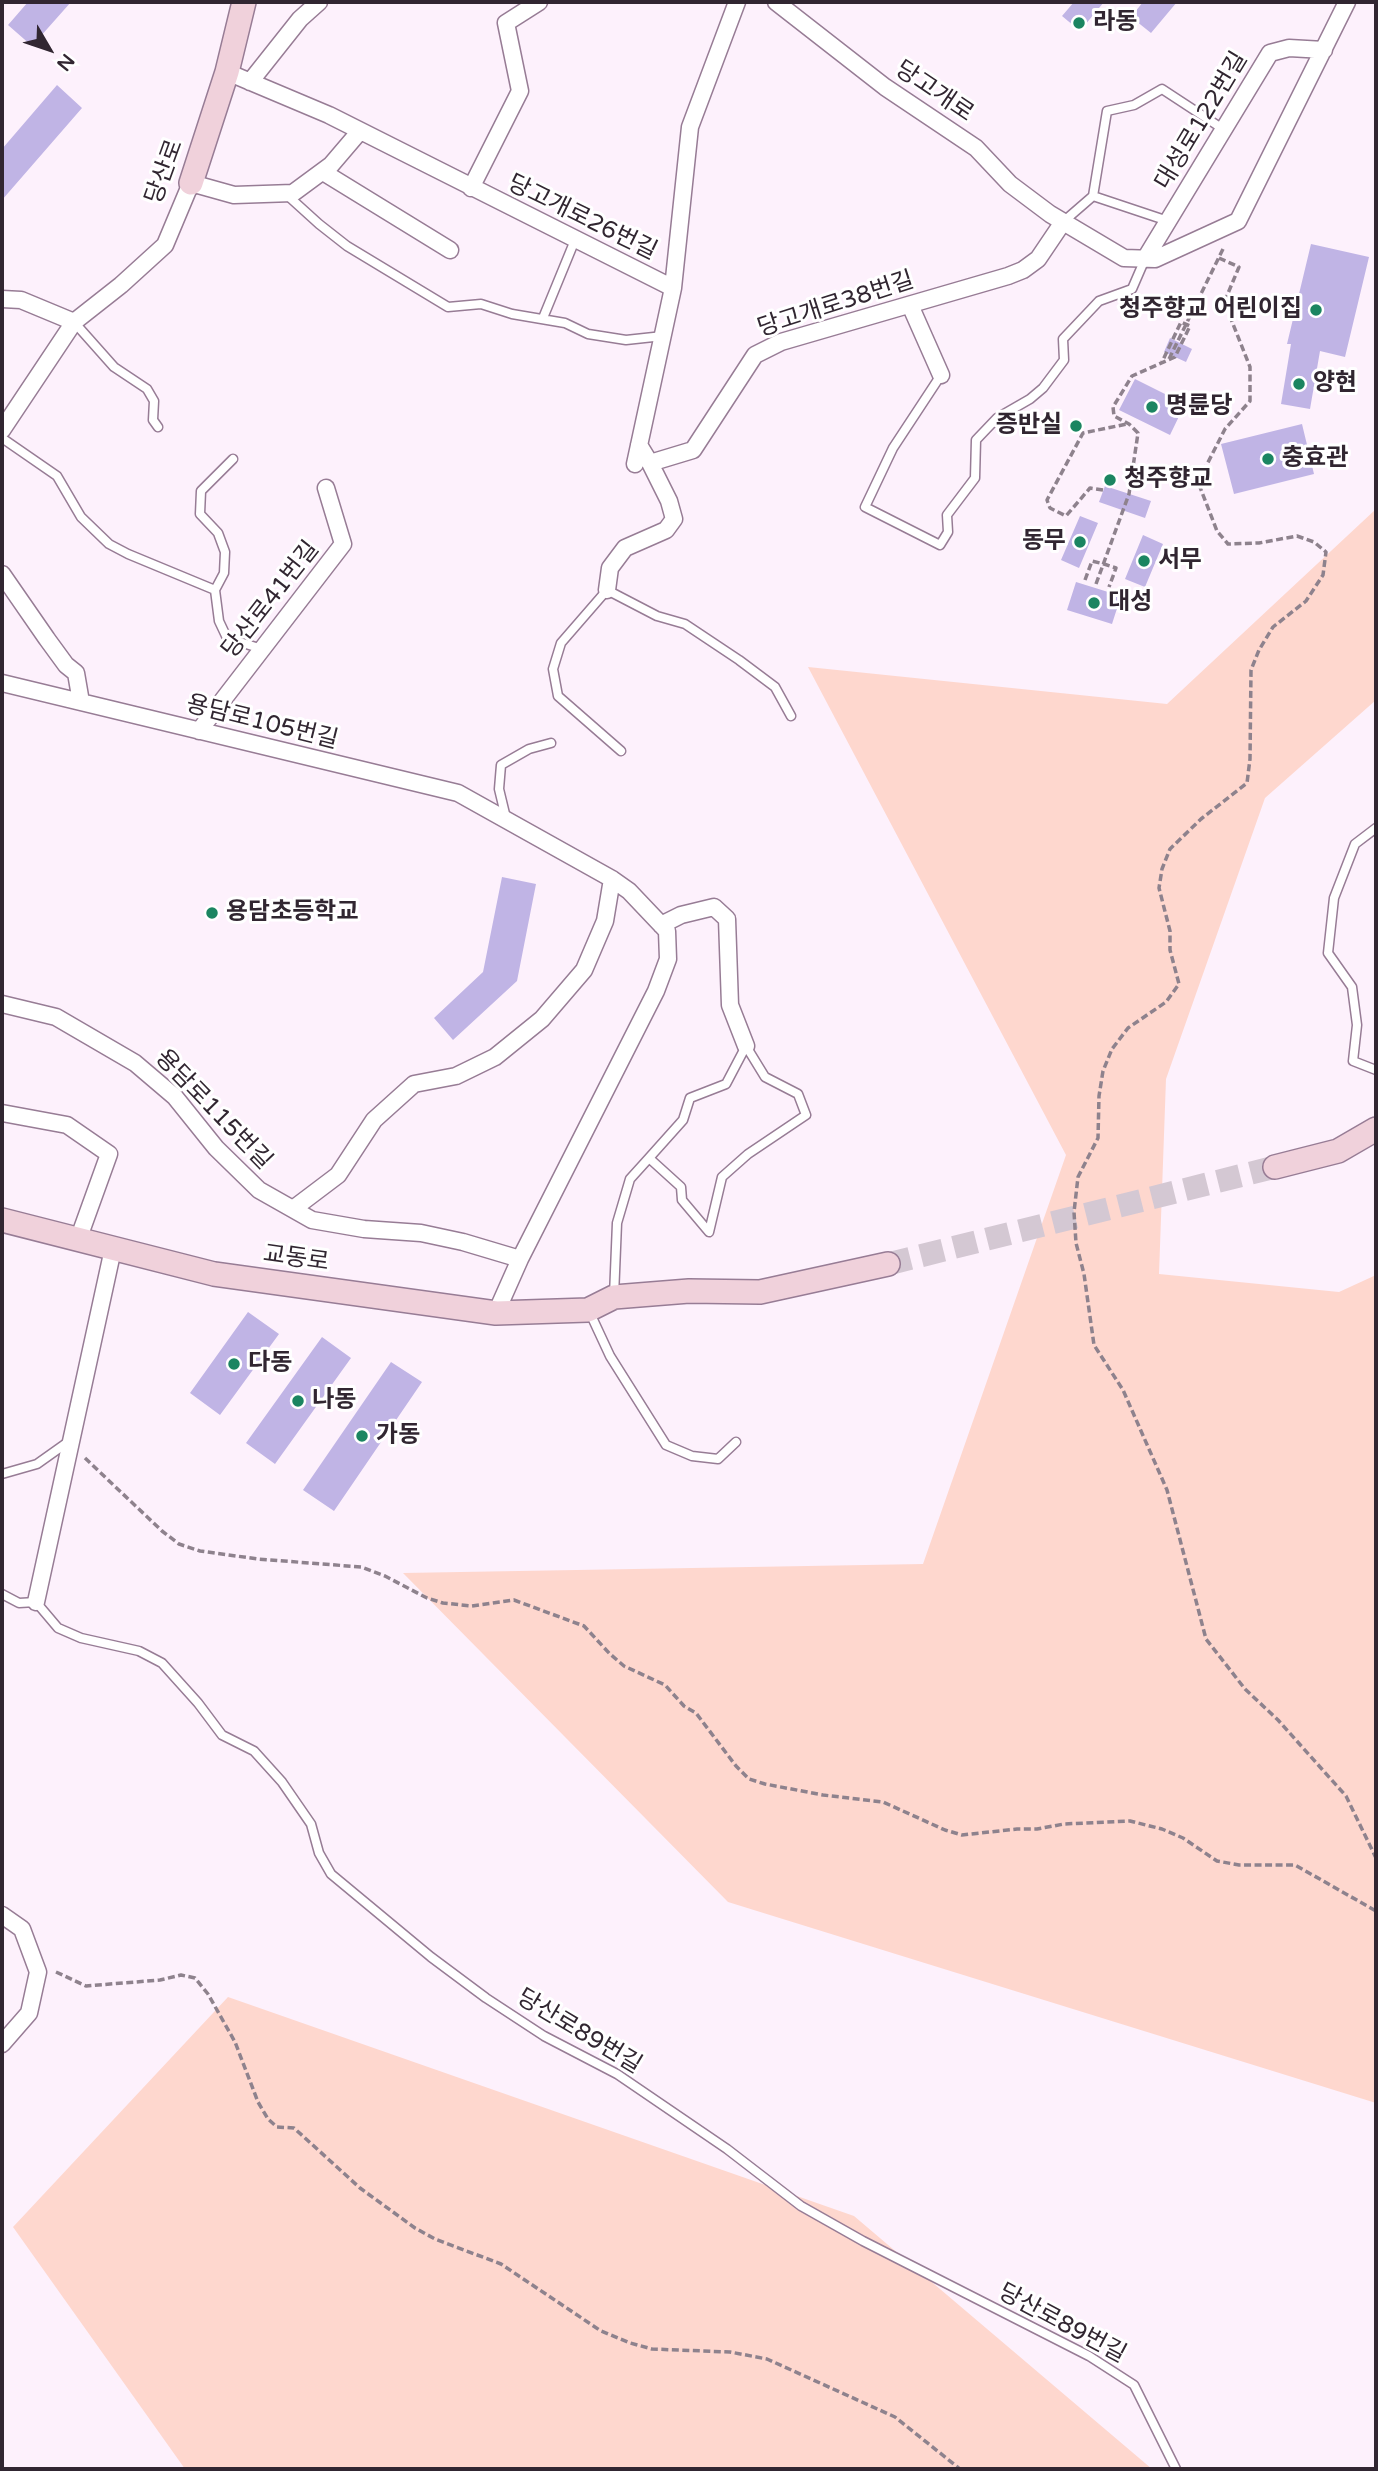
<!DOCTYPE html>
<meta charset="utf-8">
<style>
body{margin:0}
#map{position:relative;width:1378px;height:2471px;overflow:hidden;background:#fdf1fc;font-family:"Varela Round",sans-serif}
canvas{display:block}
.frame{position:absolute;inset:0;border:4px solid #312631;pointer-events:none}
.north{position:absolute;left:14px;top:14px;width:70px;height:70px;-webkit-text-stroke:5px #fff;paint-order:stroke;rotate:129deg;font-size:19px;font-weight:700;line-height:28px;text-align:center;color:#312631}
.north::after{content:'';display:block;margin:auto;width:24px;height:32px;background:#312631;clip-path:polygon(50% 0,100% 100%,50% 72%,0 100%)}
</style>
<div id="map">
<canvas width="1378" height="2471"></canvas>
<div class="frame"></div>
<div class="north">N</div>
</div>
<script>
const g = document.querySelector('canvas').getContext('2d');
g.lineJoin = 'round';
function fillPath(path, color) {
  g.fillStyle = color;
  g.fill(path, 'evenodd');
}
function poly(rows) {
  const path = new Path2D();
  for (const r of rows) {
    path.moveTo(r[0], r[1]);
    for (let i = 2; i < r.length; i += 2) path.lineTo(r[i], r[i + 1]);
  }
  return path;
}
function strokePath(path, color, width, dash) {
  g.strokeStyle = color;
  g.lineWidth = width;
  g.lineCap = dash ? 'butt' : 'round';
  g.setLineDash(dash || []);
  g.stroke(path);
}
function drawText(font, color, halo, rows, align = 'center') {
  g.font = font + ' "Varela Round","Noto Sans KR",sans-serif';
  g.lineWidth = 6;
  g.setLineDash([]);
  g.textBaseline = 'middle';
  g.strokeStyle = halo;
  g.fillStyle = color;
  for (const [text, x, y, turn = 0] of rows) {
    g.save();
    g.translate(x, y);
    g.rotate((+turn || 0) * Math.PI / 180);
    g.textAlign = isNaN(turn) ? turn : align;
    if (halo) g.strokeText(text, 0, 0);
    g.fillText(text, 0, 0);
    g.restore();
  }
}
fillPath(poly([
 [1376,509,1376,700,1265,798,1166,1079,1159,1274,1339,1292,1376,1275,1376,2103,728,1902,403,1573,923,1564,1066,1155,808,667,1167,704],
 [228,1997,854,2216,1152,2469,185,2469,13,2227]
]), '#fed7ce');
fillPath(poly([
 [28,2,71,2,32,46,8,25],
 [1074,2,1104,2,1080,31,1062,16],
 [1143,2,1177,2,1151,33,1131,17],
 [57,85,82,108,2,200,2,149],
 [1311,244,1369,257,1345,357,1320,351,1310,409,1281,404,1291,344,1287,344],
 [1170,338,1192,349,1186,362,1164,352],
 [1135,379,1185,404,1170,435,1119,410],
 [1302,424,1314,474,1234,494,1221,444],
 [1105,486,1151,501,1145,518,1099,502],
 [1080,516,1098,523,1079,568,1061,560],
 [1143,535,1163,544,1145,587,1125,579],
 [1076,582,1121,596,1112,624,1067,610],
 [502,877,536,884,517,981,453,1040,434,1018,483,972],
 [248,1312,279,1334,220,1415,190,1393],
 [322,1337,351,1358,275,1464,246,1443],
 [391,1362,422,1382,334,1511,303,1490]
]), '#c0b4e5');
strokePath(poly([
 [888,1264,1275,1167]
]), '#d4c8d3', 23, [23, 11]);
const lane = poly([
 [287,195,319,224,347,246,448,307,481,304,512,314,565,323,588,334,626,340,663,336],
 [1093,196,1168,221],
 [1063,222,1093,196,1107,111,1134,105,1162,89,1223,129],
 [543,318,575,240],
 [74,322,114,367,147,389,154,401,153,420,158,427],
 [941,375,893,448,865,507,940,545,948,532,947,515,975,478,976,440,997,418,1030,399,1043,388,1064,360,1063,339,1099,301,1132,289,1145,259],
 [2,438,57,476,81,517,109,544,128,554,215,590,219,621,227,638,262,649],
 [215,590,224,573,225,552,218,533,200,514,201,491,233,459],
 [621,751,558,696,553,669,561,643,607,590,657,616,685,624,739,660,775,687,791,716],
 [506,818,499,789,501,765,529,749,551,743],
 [1376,828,1355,844,1334,898,1328,953,1352,987,1357,1025,1353,1061,1376,1070],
 [746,1046,765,1077,798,1094,806,1115,748,1154,722,1177,709,1232,682,1200,681,1187,649,1158,683,1120,690,1098,726,1084,746,1046],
 [614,1296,617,1223,630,1179,649,1158],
 [590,1313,610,1356,666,1445,692,1456,718,1459,736,1442],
 [2,1474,37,1464,68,1442],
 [2,1594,19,1603,36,1602,58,1628,81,1638,139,1651,162,1663,198,1703,222,1735,254,1751,282,1782,311,1824,319,1853,331,1874,431,1957,486,1998,544,2036,617,2074,727,2149,801,2206,863,2241,1089,2356,1134,2385,1176,2469]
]);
const street = poly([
 [776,2,885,87,976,148,1010,184,1050,214,1124,258,1155,259,1238,221,1347,2],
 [227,72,329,115,673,288],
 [250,82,300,19,319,2],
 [323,172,450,250],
 [471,188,520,91,506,23,539,2],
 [1145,259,1270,53,1289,48,1324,50],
 [2,299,21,300,74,322],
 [910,305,941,375],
 [2,430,74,322,121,285,165,245,191,183,234,195,293,193,331,165,360,131],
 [639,445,650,463,693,450,755,355,781,342,1008,276,1023,270,1038,259,1063,222],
 [635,464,673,288,690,127,737,2],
 [2,574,47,639,66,665,76,673,81,702],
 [607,590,610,568,625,548,666,530,674,519,669,501,650,463],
 [2,683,458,793,612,879,629,891,667,931,668,959,656,991,520,1259,496,1313],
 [199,731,343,544,326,488],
 [661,925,681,915,714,907,727,919,730,1005,746,1046],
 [2,1004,56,1017,135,1063,175,1097,216,1148,259,1190,312,1220,364,1229,421,1233,463,1242,520,1259],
 [2,1113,67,1125,109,1154,78,1240],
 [293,1209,338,1175,374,1120,414,1084,456,1076,495,1057,542,1019,584,970,605,921,612,879],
 [36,1602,113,1249],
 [2,1915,22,1929,38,1972,29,2013,2,2044]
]);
const secondary = poly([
 [191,183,227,72,244,2],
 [1275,1167,1338,1151,1376,1129],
 [2,1220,214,1274,496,1313,588,1310,614,1297,689,1291,760,1292,888,1264]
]);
strokePath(lane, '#977c95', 11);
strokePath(street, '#977c95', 19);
strokePath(secondary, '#977c95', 26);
strokePath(poly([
 [1219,258,1239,267,1226,298,1227,309,1250,367,1250,401,1225,429,1198,482,1217,531,1228,544,1259,543,1297,536,1314,542,1326,552,1323,575,1306,601,1273,627,1259,650,1251,670,1250,759,1247,783,1201,819,1170,849,1162,869,1159,888,1170,931,1170,950,1179,984,1166,1002,1128,1028,1112,1049,1103,1071,1099,1096,1098,1138,1078,1177,1074,1212,1076,1243,1084,1274,1094,1345,1123,1390,1167,1490,1206,1639,1245,1689,1278,1720,1346,1796,1376,1858],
 [1169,359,1224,247],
 [1103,490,1090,488,1066,516,1050,508,1047,500,1083,433,1127,424],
 [1085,580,1092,561,1104,564,1116,568,1109,587],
 [1096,584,1129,494,1138,433,1129,424,1114,416,1113,407,1132,376,1175,357,1190,326,1181,322,1162,362],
 [85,1458,162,1531,179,1544,200,1551,258,1559,361,1567,385,1576,427,1598,443,1603,472,1606,514,1600,584,1626,610,1654,624,1666,665,1685,684,1706,696,1713,736,1766,749,1779,765,1784,823,1795,883,1802,945,1830,962,1835,1017,1829,1037,1829,1064,1824,1130,1821,1162,1829,1183,1838,1217,1861,1239,1865,1295,1865,1376,1911],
 [56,1972,86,1986,160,1980,181,1975,195,1978,208,1994,235,2042,258,2102,268,2119,277,2127,294,2128,360,2188,415,2228,435,2239,501,2264,601,2331,630,2343,652,2349,730,2352,767,2359,895,2417,960,2469]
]), '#8e828d', 3.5, [7, 3.5]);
strokePath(lane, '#fff', 8);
strokePath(street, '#fff', 16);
strokePath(secondary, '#f0d1db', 23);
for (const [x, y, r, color] of [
 [1079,23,7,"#1b8561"],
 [1316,310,7,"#1b8561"],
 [1299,384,7,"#1b8561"],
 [1152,407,7,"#1b8561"],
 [1076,426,7,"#1b8561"],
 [1268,459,7,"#1b8561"],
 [1110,480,7,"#1b8561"],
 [1080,542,7,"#1b8561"],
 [1144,561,7,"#1b8561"],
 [1094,603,7,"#1b8561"],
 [212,913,7,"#1b8561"],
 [234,1364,7,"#1b8561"],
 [298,1401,7,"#1b8561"],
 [362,1436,7,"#1b8561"]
]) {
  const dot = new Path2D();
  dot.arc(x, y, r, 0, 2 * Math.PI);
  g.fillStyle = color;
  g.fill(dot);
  strokePath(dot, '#fff', 2.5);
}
drawText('bold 24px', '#312631', '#fff', [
 ["라동",1093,23],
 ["청주향교 어린이집",1302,310,"right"],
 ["양현",1313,384],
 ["명륜당",1166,407],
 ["증반실",1062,426,"right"],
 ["충효관",1282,459],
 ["청주향교",1124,480],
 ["동무",1066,542,"right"],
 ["서무",1158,561],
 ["대성",1108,603],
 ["용담초등학교",226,913],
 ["다동",248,1364],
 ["나동",312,1401],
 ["가동",376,1436]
], 'left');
drawText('24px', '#312631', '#fff', [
 ["당고개로",934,92,34],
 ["대성로122번길",1202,121,-59],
 ["당산로",165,172,-70],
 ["당고개로26번길",582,218,26],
 ["당고개로38번길",836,305,-18],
 ["당산로41번길",271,600,-52],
 ["용담로105번길",262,723,14],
 ["용담로115번길",213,1110,46],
 ["교동로",296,1259,8],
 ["당산로89번길",579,2032,31],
 ["당산로89번길",1062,2324,28]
]);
</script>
